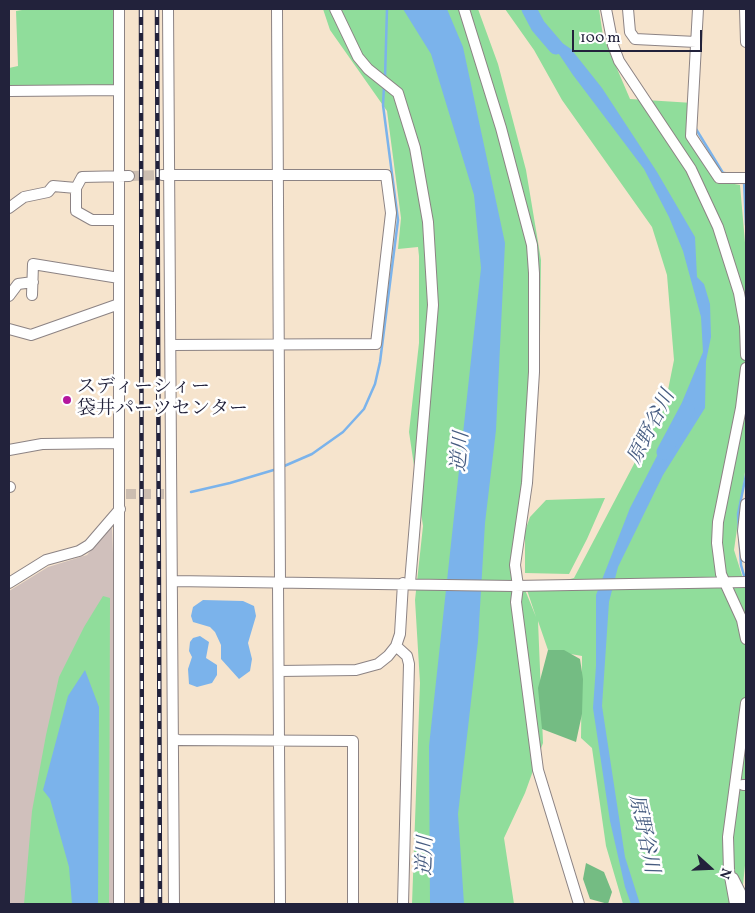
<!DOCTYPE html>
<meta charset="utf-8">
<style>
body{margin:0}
#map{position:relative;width:755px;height:913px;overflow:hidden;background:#f6e4cd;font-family:Vollkorn,serif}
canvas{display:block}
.frame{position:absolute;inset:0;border:10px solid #22223b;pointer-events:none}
.north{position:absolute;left:685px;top:843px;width:50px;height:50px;-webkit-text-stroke:4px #fff;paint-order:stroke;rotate:110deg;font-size:14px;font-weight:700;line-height:20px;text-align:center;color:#22223b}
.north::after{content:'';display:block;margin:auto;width:18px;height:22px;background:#22223b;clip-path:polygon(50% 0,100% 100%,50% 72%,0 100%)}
.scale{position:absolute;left:572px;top:30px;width:130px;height:22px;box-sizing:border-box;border:2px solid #22223b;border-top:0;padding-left:6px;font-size:15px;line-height:18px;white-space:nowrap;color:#22223b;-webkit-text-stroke:4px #fff;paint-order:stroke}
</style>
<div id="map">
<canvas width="755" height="913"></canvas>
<div class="frame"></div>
<div class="north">N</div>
<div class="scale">100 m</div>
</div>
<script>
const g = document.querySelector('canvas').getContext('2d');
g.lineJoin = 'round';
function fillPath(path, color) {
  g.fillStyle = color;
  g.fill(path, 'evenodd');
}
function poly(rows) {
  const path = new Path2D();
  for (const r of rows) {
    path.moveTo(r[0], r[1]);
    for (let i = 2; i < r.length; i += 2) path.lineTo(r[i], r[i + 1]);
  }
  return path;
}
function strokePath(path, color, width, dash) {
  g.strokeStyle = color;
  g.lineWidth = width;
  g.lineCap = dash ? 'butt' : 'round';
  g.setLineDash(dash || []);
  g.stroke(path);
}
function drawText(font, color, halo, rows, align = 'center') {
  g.font = font + ' Vollkorn,"Noto Serif JP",serif';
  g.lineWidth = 5;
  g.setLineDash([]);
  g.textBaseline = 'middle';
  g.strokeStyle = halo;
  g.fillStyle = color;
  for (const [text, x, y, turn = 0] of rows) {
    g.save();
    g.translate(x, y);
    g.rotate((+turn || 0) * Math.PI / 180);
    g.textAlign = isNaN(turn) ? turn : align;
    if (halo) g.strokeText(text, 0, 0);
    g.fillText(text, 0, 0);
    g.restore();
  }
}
fillPath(poly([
 [112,526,114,580,113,904,9,904,9,591,48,567,87,555]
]), '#d0c0bc');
fillPath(poly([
 [28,9,119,9,116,90,9,91,9,68,18,66,16,11],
 [323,9,478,9,498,64,526,170,541,260,540,336,532,446,515,565,536,617,527,590,574,578,665,405,674,360,667,275,652,227,562,100,534,50,505,9,599,9,603,36,630,99,693,103,692,138,718,181,740,185,746,254,746,465,734,550,746,588,746,856,741,904,623,904,606,846,592,748,581,738,582,656,548,650,538,621,543,743,525,793,504,838,514,904,412,904,420,683,415,600,423,526,409,432,419,343,419,256,418,247,398,249,401,218,387,111,330,30],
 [605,498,587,539,569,574,525,573,525,531,530,517,546,500],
 [103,596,110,598,109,904,24,904,32,811,46,735,59,677,84,627]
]), '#90dd9b');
fillPath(poly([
 [548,650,564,650,580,659,583,679,582,714,576,742,542,729,538,688],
 [586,863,604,872,612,892,608,904,590,899,583,879]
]), '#74bc83');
fillPath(poly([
 [403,9,447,9,463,47,505,243,496,430,485,523,478,641,458,814,464,904,430,904,429,746,481,268,474,195,431,54],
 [534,17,552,36,571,49,602,88,657,172,695,237,697,277,704,284,710,304,711,337,706,361,705,408,663,475,618,567,609,602,602,706,625,857,640,904,631,904,625,887,610,821,593,708,596,666,596,595,630,508,670,431,703,352,701,317,683,251,669,217,644,169,573,75],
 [203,600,243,601,254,606,256,616,248,643,252,659,250,671,239,679,221,659,221,645,215,632,210,627,193,622,191,616,193,607],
 [200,636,209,642,206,658,217,665,217,675,212,683,197,687,189,684,188,669,192,657,189,651,190,642,193,638],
 [85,670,99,707,98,904,72,904,69,867,50,799,43,790,68,696]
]), '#7bb3eb');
strokePath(poly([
 [385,78,387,9],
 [696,129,723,173,725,173],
 [744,181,746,225],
 [282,467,312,454,343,432,364,409,375,384,380,362,398,220,383,105,384,86],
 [191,492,230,483,277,469],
 [745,579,741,565,738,514,746,475]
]), '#7bb3eb', 2.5);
strokePath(poly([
 [529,9,538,26,556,47],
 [664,452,687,409]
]), '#7bb3eb', 15);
strokePath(poly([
 [129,176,162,175],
 [126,494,164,494]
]), '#ccbdb0', 10, [10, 5]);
const minor = poly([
 [119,9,119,904],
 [168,9,174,904],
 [277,9,280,583],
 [335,9,358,57,368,69,398,93,415,148,428,222,433,305,410,583],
 [464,9,501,128,532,245,534,273,534,372,527,483,515,565,518,586,516,602,538,770,579,904],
 [606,9,613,45,619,61,691,169,718,227,739,293,745,326,746,355],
 [628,9,630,32,635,39,696,42],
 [698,9,691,136,719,178,746,178],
 [745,9,746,42],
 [9,91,119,90],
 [162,175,386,175,391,213,376,344,171,345],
 [9,208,24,197,48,192,53,186,76,188],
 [119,220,92,220,76,211,76,188,82,177,129,176],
 [32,295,33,264,119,278],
 [9,296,18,284,33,282],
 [9,329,31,335,119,304],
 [746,368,741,408,718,522,717,543,721,574,742,620,746,639],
 [9,450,42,444,119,443],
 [9,487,10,487],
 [746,504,743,531,746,557],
 [173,581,514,586,746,582],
 [9,583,46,560,79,551,89,545,120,509],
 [278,583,280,904],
 [396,646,407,656,409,664,403,904],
 [279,671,356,670,378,664,388,656,396,646,400,634,403,583],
 [173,738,178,740,353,741,353,904],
 [743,785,746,785],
 [733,878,746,904],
 [735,904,729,871,728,837,746,703]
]);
strokePath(minor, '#8c8384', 12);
strokePath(minor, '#fff', 10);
const rail = poly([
 [141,9,142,904],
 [157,9,160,904]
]);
strokePath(rail, '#22223b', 4.5);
strokePath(rail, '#fff', 2.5, [8]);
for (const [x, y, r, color] of [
 [67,400,5,"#b5179e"]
]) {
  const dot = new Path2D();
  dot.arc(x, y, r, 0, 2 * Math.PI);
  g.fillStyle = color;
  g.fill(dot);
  strokePath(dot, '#fff', 2);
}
drawText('19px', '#22223b', '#fff', [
 ["スディーシィー",77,389],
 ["袋井パーツセンター",77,411]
], 'left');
drawText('italic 20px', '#465c81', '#fff', [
 ["原野谷川",653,428,-63],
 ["逆川",462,452,-85],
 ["原野谷川",642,834,78],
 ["逆川",427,856,-88]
]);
</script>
